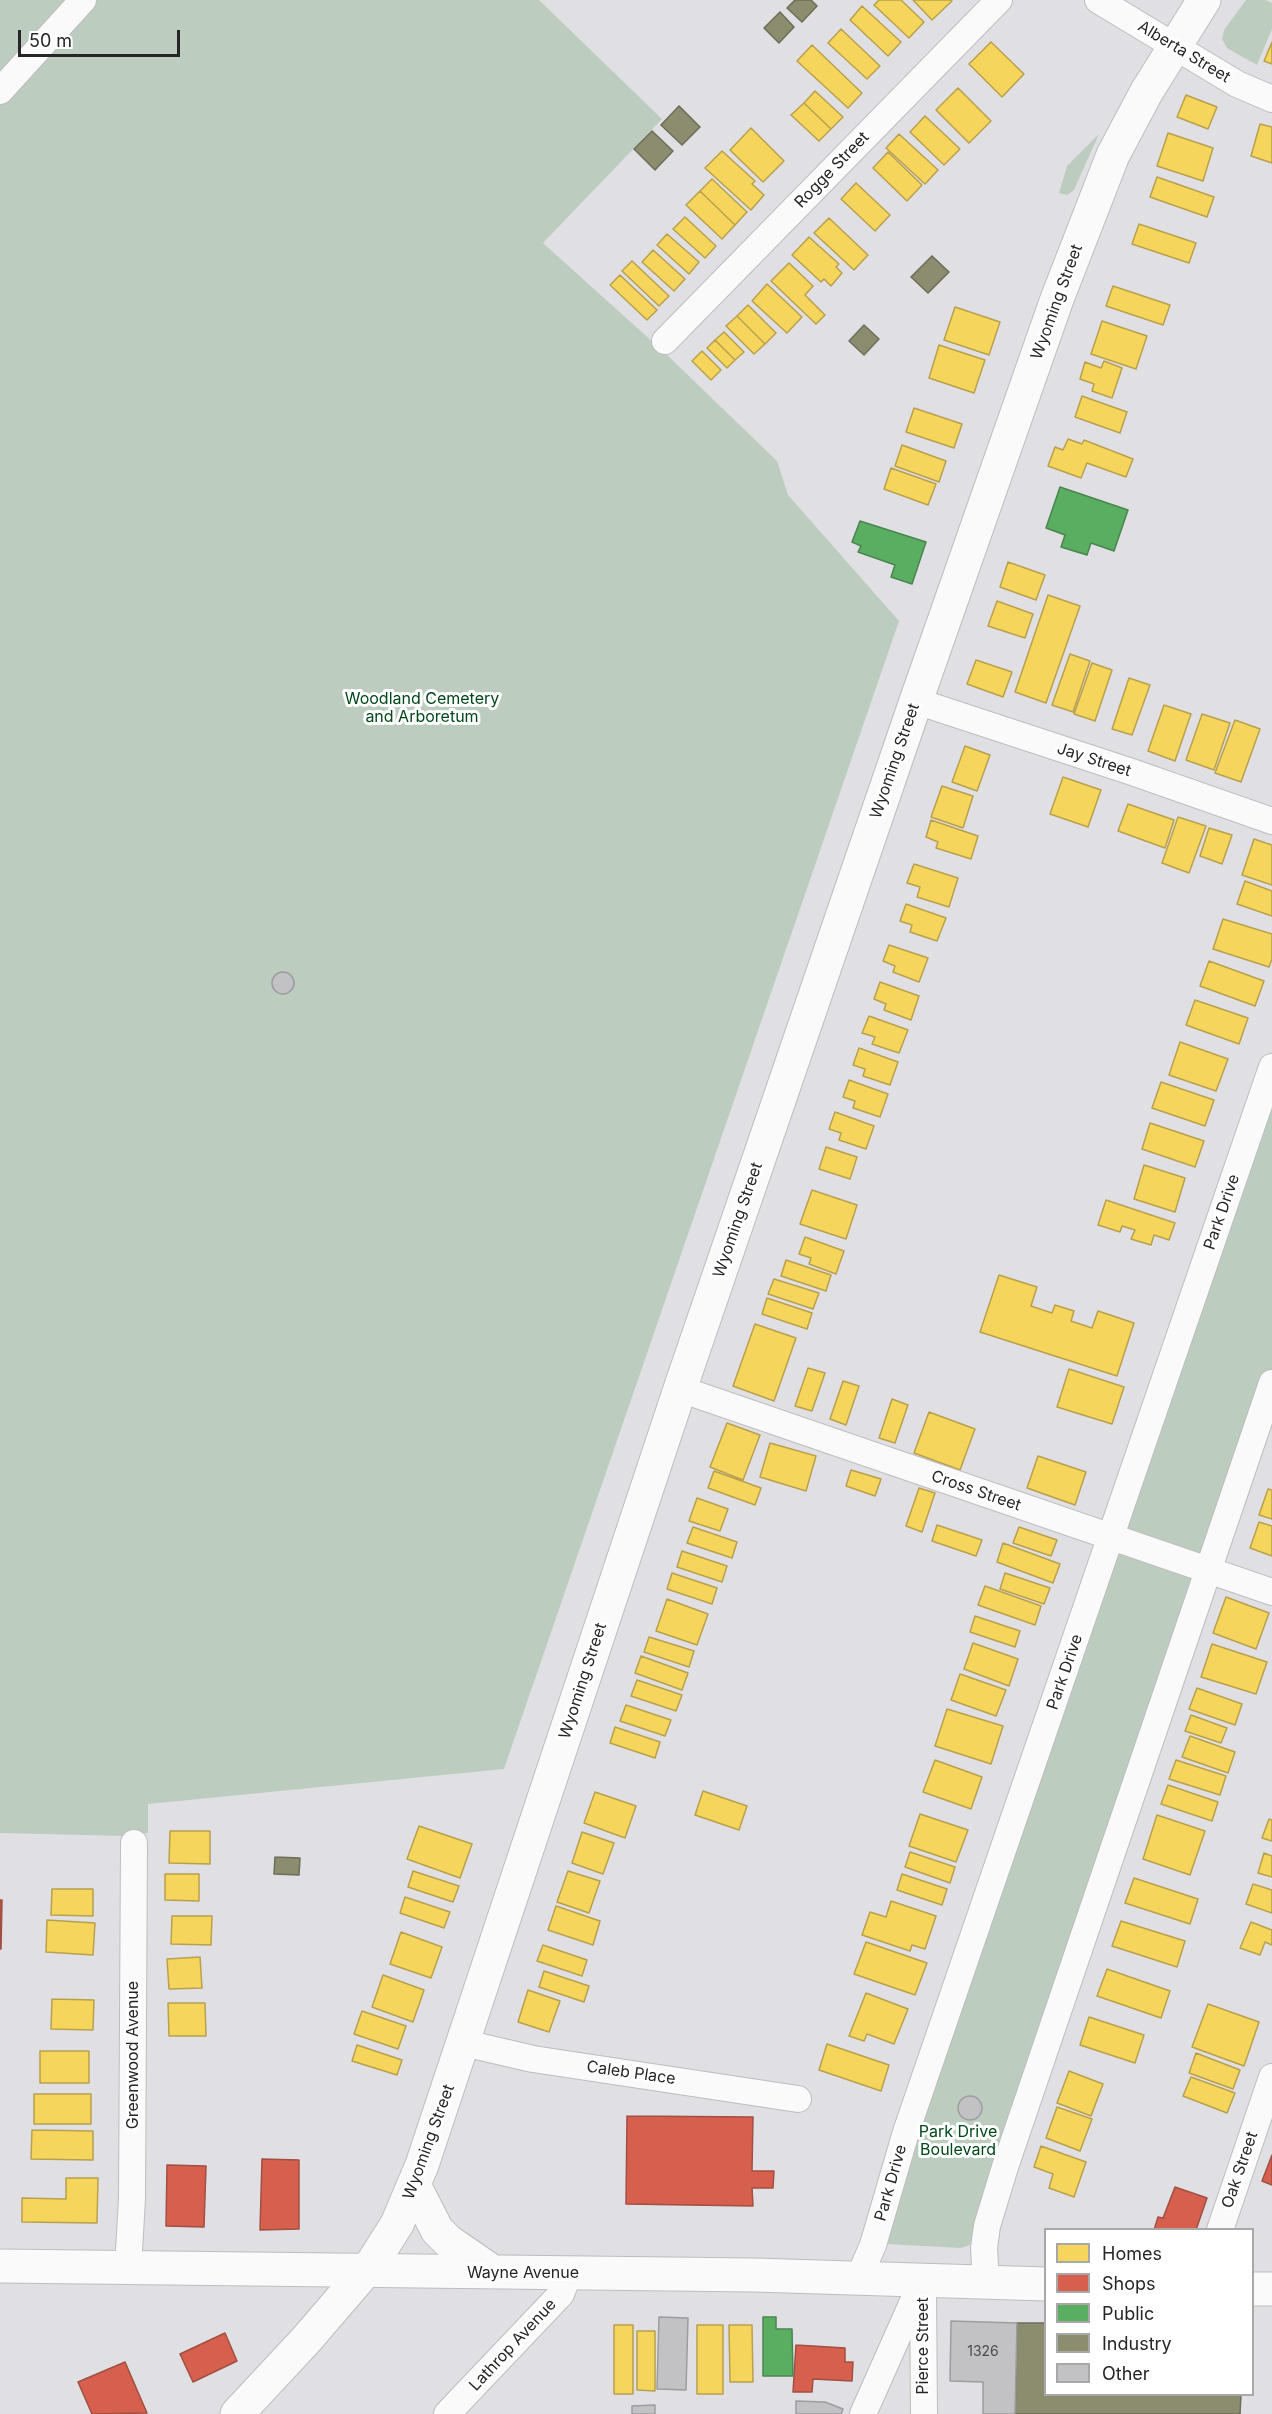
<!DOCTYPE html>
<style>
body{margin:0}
#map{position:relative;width:1272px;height:2414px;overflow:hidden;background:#e0e0e4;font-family:Inter,sans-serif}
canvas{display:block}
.legend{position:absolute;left:1044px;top:2228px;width:210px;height:168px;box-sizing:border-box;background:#fff;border:2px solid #a8a8a9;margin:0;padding:8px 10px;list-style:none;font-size:18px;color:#262629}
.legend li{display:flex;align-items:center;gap:12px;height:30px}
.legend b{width:30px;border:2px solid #a8a8a9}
.scale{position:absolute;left:18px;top:30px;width:162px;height:27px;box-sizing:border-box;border:3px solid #262629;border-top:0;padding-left:8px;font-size:18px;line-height:21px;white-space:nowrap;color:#262629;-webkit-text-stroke:4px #fff;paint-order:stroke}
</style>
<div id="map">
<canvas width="1272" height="2414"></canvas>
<ul class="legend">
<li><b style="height:16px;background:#f6d55c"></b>Homes</li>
<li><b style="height:16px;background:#d6604d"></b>Shops</li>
<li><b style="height:16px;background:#5aae61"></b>Public</li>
<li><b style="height:16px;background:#8c8c6e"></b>Industry</li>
<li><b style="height:16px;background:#c2c2c5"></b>Other</li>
</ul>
<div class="scale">50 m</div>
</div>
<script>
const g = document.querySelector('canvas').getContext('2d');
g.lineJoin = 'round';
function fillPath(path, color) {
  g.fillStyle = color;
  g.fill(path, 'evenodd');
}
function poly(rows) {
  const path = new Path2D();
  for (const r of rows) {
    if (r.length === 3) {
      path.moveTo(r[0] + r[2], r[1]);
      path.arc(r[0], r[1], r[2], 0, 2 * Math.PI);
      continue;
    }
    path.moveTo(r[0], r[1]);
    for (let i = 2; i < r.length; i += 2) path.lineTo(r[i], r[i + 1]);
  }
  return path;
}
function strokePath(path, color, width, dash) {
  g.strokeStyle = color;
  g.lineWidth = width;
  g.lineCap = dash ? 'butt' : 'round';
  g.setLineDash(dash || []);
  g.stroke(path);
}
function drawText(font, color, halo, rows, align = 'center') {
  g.font = font + ' Inter,sans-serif';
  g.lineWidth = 6;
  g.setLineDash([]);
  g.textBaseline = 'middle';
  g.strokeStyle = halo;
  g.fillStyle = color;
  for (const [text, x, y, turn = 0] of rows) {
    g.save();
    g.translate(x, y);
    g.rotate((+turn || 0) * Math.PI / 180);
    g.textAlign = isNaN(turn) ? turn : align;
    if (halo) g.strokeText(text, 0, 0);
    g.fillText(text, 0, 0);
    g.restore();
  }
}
fillPath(poly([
 [0,0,539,0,662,119,543,243,665,353,777,461,788,495,899,621,504,1769,148,1804,148,1833,124,1836,0,1833],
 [1246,0,1266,0,1272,3,1272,29,1257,65,1227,48,1222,39,1224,30],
 [1099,134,1074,190,1067,195,1059,193,1067,166],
 [1272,1067,1272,1383,975,2226,970,2245,961,2248,886,2244,893,2224,883,2212]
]), '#bccdc0');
const homes = poly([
 [879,0,901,0,924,22,909,38,874,5,879,0],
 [913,0,951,0,952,1,932,20,913,0],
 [862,6,901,42,888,56,850,20,862,6],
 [841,29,880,66,867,79,828,43,841,29],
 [991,42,1024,74,1002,97,969,64,991,42],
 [1272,42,1272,64,1264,61,1272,42],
 [812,45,862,93,848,108,797,61,812,45],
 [958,88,991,121,969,143,936,110,958,88],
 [815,91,843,117,831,129,804,103,815,91],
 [1186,95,1217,107,1208,129,1177,117,1186,95],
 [804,103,831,129,819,141,791,115,804,103],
 [925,116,960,149,944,165,910,132,925,116],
 [1260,124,1272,127,1272,163,1251,156,1260,124],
 [751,128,784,161,763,182,730,150,751,128],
 [1168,133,1213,148,1203,181,1157,166,1168,133],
 [899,134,938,170,925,184,886,148,899,134],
 [722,151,755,181,752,184,764,195,751,210,705,168,722,151],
 [888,152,922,185,907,201,873,168,888,152],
 [1157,177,1214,197,1207,217,1150,197,1157,177],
 [712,179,747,212,735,225,700,191,712,179],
 [856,183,890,215,875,231,841,199,856,183],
 [700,191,735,225,722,239,686,205,700,191],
 [685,217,716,246,705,258,673,229,685,217],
 [829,218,868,255,854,270,814,233,829,218],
 [1139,224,1196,243,1189,263,1132,244,1139,224],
 [667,234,699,262,689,274,657,245,667,234],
 [809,237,839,264,836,267,842,273,831,286,824,279,821,282,792,255,809,237],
 [653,250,685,279,674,291,642,262,653,250],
 [632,261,669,296,659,306,622,271,632,261],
 [789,263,813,286,805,295,825,315,816,324,771,281,789,263],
 [620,275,657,310,647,320,610,285,620,275],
 [767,284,802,317,787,333,752,301,767,284],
 [1113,286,1170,305,1163,325,1106,306,1113,286],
 [748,305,776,333,765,344,737,316,748,305],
 [955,307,1000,322,989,355,944,340,955,307],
 [737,316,765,344,754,354,726,326,737,316],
 [1102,321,1147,336,1136,369,1091,354,1102,321],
 [724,332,744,352,735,360,715,340,724,332],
 [715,340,735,360,727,368,707,348,715,340],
 [939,345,985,360,974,393,929,378,939,345],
 [702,351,721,370,711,380,692,361,702,351],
 [1104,361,1122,368,1112,398,1092,391,1094,384,1080,379,1085,362,1101,368,1104,361],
 [1082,396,1127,412,1120,433,1075,417,1082,396],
 [914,408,962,424,954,448,906,432,914,408],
 [1068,439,1082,444,1084,440,1133,459,1126,477,1087,463,1081,478,1048,466,1055,447,1063,450,1068,439],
 [902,445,946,461,939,482,895,466,902,445],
 [891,468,936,484,928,505,884,489,891,468],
 [1008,562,1045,575,1036,600,1000,587,1008,562],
 [1048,595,1080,606,1046,703,1015,692,1048,595],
 [997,601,1033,614,1025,638,988,626,997,601],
 [1070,654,1090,661,1073,712,1052,705,1070,654],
 [976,660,1012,672,1003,697,967,684,976,660],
 [1092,663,1112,670,1095,721,1074,714,1092,663],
 [1129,678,1150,685,1132,735,1112,729,1129,678],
 [1164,705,1191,714,1175,761,1148,751,1164,705],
 [1202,714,1230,723,1214,770,1186,760,1202,714],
 [1235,720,1260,729,1241,782,1215,773,1235,720],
 [965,746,990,755,977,791,952,782,965,746],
 [1063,777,1101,790,1088,827,1050,814,1063,777],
 [942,786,973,796,963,828,931,817,942,786],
 [1128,804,1174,820,1165,848,1118,831,1128,804],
 [1178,817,1206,826,1189,873,1162,863,1178,817],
 [931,820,978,836,971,859,936,848,938,842,926,837,931,820],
 [1209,828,1232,835,1222,864,1200,856,1209,828],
 [1254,839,1272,845,1272,885,1242,875,1254,839],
 [914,864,958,878,949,907,917,897,920,887,907,883,914,864],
 [1245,881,1272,891,1272,916,1237,904,1245,881],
 [906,904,946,918,937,941,910,932,912,925,900,921,906,904],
 [1223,919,1272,934,1272,959,1269,967,1213,949,1223,919],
 [889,945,928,958,919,982,893,972,895,966,883,961,889,945],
 [1209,961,1264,981,1255,1006,1200,986,1209,961],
 [880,982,919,996,911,1020,884,1010,886,1004,874,999,880,982],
 [1195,1000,1248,1018,1239,1044,1186,1025,1195,1000],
 [869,1016,908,1030,899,1053,872,1044,875,1037,862,1033,869,1016],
 [1180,1042,1228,1059,1216,1091,1169,1075,1180,1042],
 [859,1048,898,1062,890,1085,863,1076,865,1069,853,1065,859,1048],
 [849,1080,888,1094,880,1117,853,1108,855,1101,843,1097,849,1080],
 [1161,1082,1214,1100,1205,1126,1152,1108,1161,1082],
 [835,1112,874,1126,866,1149,839,1140,841,1133,829,1129,835,1112],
 [1150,1123,1204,1141,1195,1167,1142,1149,1150,1123],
 [826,1147,857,1157,850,1179,819,1169,826,1147],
 [1144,1165,1185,1178,1175,1212,1134,1199,1144,1165],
 [812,1190,857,1205,846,1239,800,1224,812,1190],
 [1106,1200,1175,1223,1169,1240,1154,1235,1151,1245,1131,1239,1135,1230,1122,1226,1120,1232,1098,1225,1106,1200],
 [805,1237,844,1251,836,1274,809,1264,811,1258,799,1254,805,1237],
 [786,1260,831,1275,826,1291,781,1276,786,1260],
 [999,1275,1037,1287,1031,1306,1052,1313,1055,1305,1074,1311,1071,1321,1092,1328,1098,1311,1134,1323,1117,1376,980,1332,999,1275],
 [774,1279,819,1293,813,1309,768,1294,774,1279],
 [767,1298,812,1313,807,1329,762,1314,767,1298],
 [755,1324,796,1338,774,1401,733,1386,755,1324],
 [808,1368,825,1373,812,1411,795,1406,808,1368],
 [1069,1369,1124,1387,1112,1424,1057,1407,1069,1369],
 [843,1381,859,1386,846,1425,830,1419,843,1381],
 [892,1399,908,1405,895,1443,879,1438,892,1399],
 [929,1412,975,1429,960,1470,914,1453,929,1412],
 [727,1423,760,1435,743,1480,710,1467,727,1423],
 [770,1443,816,1456,806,1491,760,1477,770,1443],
 [1038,1456,1086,1472,1075,1505,1027,1488,1038,1456],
 [851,1470,881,1479,875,1496,846,1486,851,1470],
 [714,1471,761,1488,755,1505,708,1488,714,1471],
 [919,1488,935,1493,922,1532,906,1526,919,1488],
 [1268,1489,1272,1490,1272,1519,1259,1515,1268,1489],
 [697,1498,728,1509,720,1531,689,1521,697,1498],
 [1259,1522,1272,1526,1272,1556,1250,1548,1259,1522],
 [937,1525,982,1540,976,1556,932,1541,937,1525],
 [693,1527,737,1542,732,1558,687,1543,693,1527],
 [1019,1527,1057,1540,1051,1556,1013,1543,1019,1527],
 [1003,1543,1060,1564,1053,1583,997,1562,1003,1543],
 [682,1551,727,1566,722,1582,677,1567,682,1551],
 [672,1573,717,1588,712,1604,667,1589,672,1573],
 [1005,1573,1050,1588,1044,1604,1000,1589,1005,1573],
 [985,1586,1041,1606,1035,1625,978,1605,985,1586],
 [1226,1597,1269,1613,1256,1649,1213,1633,1226,1597],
 [667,1599,708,1614,697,1645,656,1631,667,1599],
 [975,1616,1020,1631,1015,1647,970,1632,975,1616],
 [649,1637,694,1651,689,1667,644,1652,649,1637],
 [973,1643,1018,1659,1009,1686,964,1669,973,1643],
 [1212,1644,1267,1662,1256,1694,1201,1677,1212,1644],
 [641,1656,688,1673,682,1690,635,1673,641,1656],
 [960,1674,1006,1690,996,1716,951,1700,960,1674],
 [637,1680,682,1695,676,1711,631,1696,637,1680],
 [1197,1688,1242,1704,1235,1725,1189,1709,1197,1688],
 [626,1705,671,1720,665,1736,620,1721,626,1705],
 [947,1709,1003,1726,991,1764,935,1746,947,1709],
 [1191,1715,1227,1728,1221,1743,1185,1731,1191,1715],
 [615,1727,660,1742,655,1758,610,1743,615,1727],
 [1190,1736,1235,1752,1228,1773,1182,1757,1190,1736],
 [935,1760,982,1777,971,1809,923,1792,935,1760],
 [1176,1760,1226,1776,1220,1795,1169,1779,1176,1760],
 [1168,1785,1218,1802,1212,1821,1161,1804,1168,1785],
 [703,1791,747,1806,739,1830,695,1815,703,1791],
 [595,1792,636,1806,625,1838,584,1823,595,1792],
 [920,1814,968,1830,956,1862,909,1846,920,1814],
 [1157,1815,1205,1831,1190,1875,1143,1859,1157,1815],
 [1269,1819,1272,1820,1272,1841,1262,1838,1269,1819],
 [419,1826,472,1844,460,1878,407,1859,419,1826],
 [170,1831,210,1831,210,1864,169,1863,170,1831],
 [582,1832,614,1843,603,1874,572,1863,582,1832],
 [910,1852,955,1867,950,1883,905,1867,910,1852],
 [1264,1853,1272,1856,1272,1877,1258,1873,1264,1853],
 [413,1871,459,1886,453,1902,408,1887,413,1871],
 [568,1871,600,1881,589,1913,557,1902,568,1871],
 [165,1874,199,1874,199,1901,165,1900,165,1874],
 [902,1874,947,1889,942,1905,897,1890,902,1874],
 [1134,1878,1198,1899,1190,1924,1125,1903,1134,1878],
 [1253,1884,1272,1890,1272,1913,1246,1904,1253,1884],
 [52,1889,93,1889,93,1916,51,1915,52,1889],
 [405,1897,450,1912,444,1928,400,1913,405,1897],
 [891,1901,936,1916,925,1949,912,1945,910,1951,862,1935,870,1912,886,1917,891,1901],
 [556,1906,600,1921,593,1945,548,1930,556,1906],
 [172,1916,212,1916,211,1945,171,1944,172,1916],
 [47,1920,95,1923,93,1955,46,1952,47,1920],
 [1121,1921,1185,1941,1177,1967,1112,1946,1121,1921],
 [1251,1922,1272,1930,1272,1945,1265,1942,1260,1955,1240,1948,1251,1922],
 [401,1932,442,1947,431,1978,390,1964,401,1932],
 [866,1942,927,1963,915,1995,854,1974,866,1942],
 [543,1945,587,1960,582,1976,537,1961,543,1945],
 [200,1957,202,1988,169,1989,167,1959,200,1957],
 [1107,1969,1170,1991,1161,2018,1097,1996,1107,1969],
 [544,1971,589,1986,584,2002,539,1987,544,1971],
 [383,1975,424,1990,413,2022,372,2007,383,1975],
 [528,1990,560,2001,549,2032,518,2022,528,1990],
 [866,1993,908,2009,894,2044,867,2034,864,2041,849,2036,866,1993],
 [52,1999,94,2000,93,2030,51,2029,52,1999],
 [168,2003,205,2003,206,2036,169,2036,168,2003],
 [1208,2004,1259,2022,1244,2066,1192,2047,1208,2004],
 [362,2011,406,2026,398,2049,354,2034,362,2011],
 [1089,2017,1144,2035,1135,2063,1080,2045,1089,2017],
 [827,2044,889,2065,881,2091,819,2070,827,2044],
 [357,2045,402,2060,397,2075,352,2061,357,2045],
 [40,2051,89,2051,89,2083,40,2083,40,2051],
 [1196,2053,1240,2070,1233,2089,1189,2073,1196,2053],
 [1069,2071,1103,2084,1091,2116,1057,2103,1069,2071],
 [1191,2077,1235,2093,1227,2113,1183,2096,1191,2077],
 [34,2094,91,2094,91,2124,34,2124,34,2094],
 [1057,2107,1092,2119,1080,2151,1046,2138,1057,2107],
 [32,2130,93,2131,93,2160,31,2159,32,2130],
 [1041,2146,1086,2162,1074,2197,1049,2188,1053,2174,1034,2167,1041,2146],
 [66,2178,98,2178,97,2223,22,2222,22,2198,66,2199,66,2178],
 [614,2325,633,2325,633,2394,614,2394,614,2325],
 [697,2325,723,2325,723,2394,697,2394,697,2325],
 [729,2325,752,2325,753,2382,730,2382,729,2325],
 [637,2331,655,2331,655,2391,637,2390,637,2331]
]);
fillPath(homes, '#f6d55c');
strokePath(homes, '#b8a04d', 1.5);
const shops = poly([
 [0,1900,2,1900,1,1949,0,1949,0,1900],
 [627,2116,753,2117,752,2171,774,2171,773,2188,752,2188,753,2206,626,2204,627,2116],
 [1272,2155,1272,2185,1262,2181,1272,2155],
 [262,2159,299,2160,299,2229,260,2230,262,2159],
 [167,2165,206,2166,204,2227,166,2226,167,2165],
 [1175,2187,1207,2198,1196,2230,1154,2230,1158,2217,1163,2218,1175,2187],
 [225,2333,237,2361,193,2382,180,2354,225,2333],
 [796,2345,845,2348,845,2362,853,2362,852,2381,813,2379,812,2392,793,2392,796,2345],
 [125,2362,147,2413,92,2414,78,2382,125,2362]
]);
fillPath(shops, '#d6604d');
strokePath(shops, '#a14f42', 1.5);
const public = poly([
 [1060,487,1128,510,1114,551,1091,543,1087,555,1061,547,1065,535,1046,528,1060,487],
 [860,521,926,542,912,584,891,577,895,565,858,552,861,546,852,542,860,521],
 [763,2317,776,2317,776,2329,792,2329,793,2376,763,2376,763,2317]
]);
fillPath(public, '#5aae61');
strokePath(public, '#4a8550', 1.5);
const industry = poly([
 [795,0,811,0,817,6,802,22,787,8,795,0],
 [780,12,794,27,779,43,764,28,780,12],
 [679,106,700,127,682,145,661,125,679,106],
 [652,131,673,151,655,170,634,149,652,131],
 [932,256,949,272,928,293,911,277,932,256],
 [864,325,879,339,864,355,849,341,864,325],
 [275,1857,300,1858,299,1875,274,1874,275,1857],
 [1017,2323,1046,2323,1046,2394,1241,2394,1240,2414,1015,2414,1017,2323]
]);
fillPath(industry, '#8c8c6e');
strokePath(industry, '#6d6d59', 1.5);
const building = poly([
 [283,983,11],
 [970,2108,12],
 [659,2317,688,2318,686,2390,657,2389,659,2317],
 [951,2321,1017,2323,1015,2414,983,2414,983,2382,950,2381,951,2321],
 [796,2401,825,2402,843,2409,841,2414,796,2414,796,2401],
 [655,2405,655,2414,632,2414,632,2406,655,2405]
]);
fillPath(building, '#c2c2c5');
strokePath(building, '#9d9ca0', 1.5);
const minor = poly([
 [1098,0,1237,84,1272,99],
 [0,91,83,0],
 [665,341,999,0],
 [916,701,1132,772,1272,821],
 [680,1389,1272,1592],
 [464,2043,533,2059,798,2099],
 [1220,2230,1272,2077],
 [128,2268,132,2199,134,1843],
 [859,2277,873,2245,906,2132,1272,1067],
 [986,2282,984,2248,987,2226,1005,2167,1272,1383],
 [923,2288,924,2414],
 [447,2414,561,2294,566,2281,558,2273],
 [863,2414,923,2279]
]);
const tertiary = poly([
 [237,2414,306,2340,373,2262,397,2224,422,2165,680,1389,916,701,1057,299,1113,155,1147,91,1204,0]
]);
const primary = poly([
 [414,2185,437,2230,448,2241,493,2272],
 [0,2266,754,2275,1046,2284],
 [1252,2289,1272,2289]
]);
strokePath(minor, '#bdbdbf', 28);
strokePath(tertiary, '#bdbdbf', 35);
strokePath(primary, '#bdbdbf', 35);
strokePath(minor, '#fafafb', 26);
strokePath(tertiary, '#fafafb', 33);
strokePath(primary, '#fafafb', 33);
drawText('14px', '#4d4d50', null, [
 ["1326",983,2352]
]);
drawText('16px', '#262629', '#fff', [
 ["Alberta Street",1184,52,31],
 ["Rogge Street",832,170,-46],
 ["Wyoming Street",1057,302,-70],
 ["Jay Street",1094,760,18],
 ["Wyoming Street",895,761,-71],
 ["Park Drive",1222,1212,-71],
 ["Wyoming Street",738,1220,-71],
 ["Cross Street",976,1491,19],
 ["Park Drive",1065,1672,-71],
 ["Wyoming Street",583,1681,-72],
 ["Greenwood Avenue",133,2055,-90],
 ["Caleb Place",631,2073,8],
 ["Wyoming Street",429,2142,-70],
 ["Oak Street",1240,2170,-71],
 ["Park Drive",891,2183,-74],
 ["Wayne Avenue",523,2273],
 ["Lathrop Avenue",513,2345,-47],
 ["Pierce Street",923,2346,-90]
]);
drawText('16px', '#00471a', '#fff', [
 ["Woodland Cemetery",422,699],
 ["and Arboretum",422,717],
 ["Park Drive",958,2132],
 ["Boulevard",958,2150]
]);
</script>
